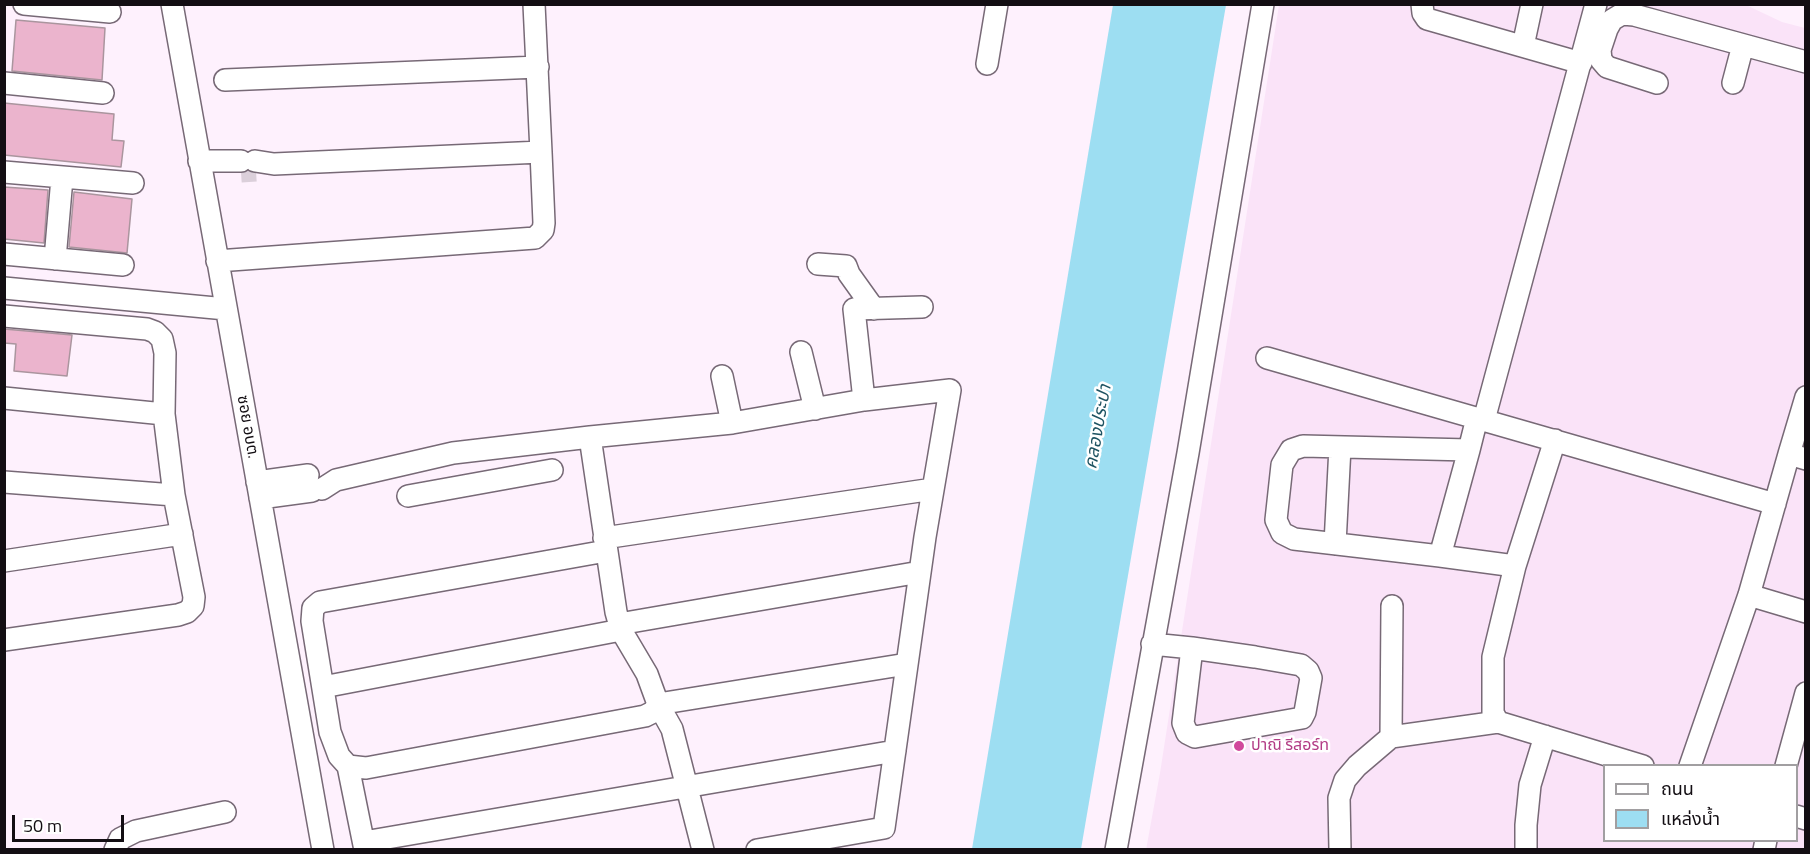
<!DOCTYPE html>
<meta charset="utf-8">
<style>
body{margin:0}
#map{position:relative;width:1810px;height:854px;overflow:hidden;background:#fef1fd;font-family:"Titillium Web","Noto Sans Thai",sans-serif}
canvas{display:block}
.frame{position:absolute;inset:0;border:6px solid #130e13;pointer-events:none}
.legend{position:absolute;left:1603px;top:764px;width:195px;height:78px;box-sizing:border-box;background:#fff;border:2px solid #a19fa1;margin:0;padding:8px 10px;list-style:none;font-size:18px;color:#130e13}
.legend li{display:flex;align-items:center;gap:12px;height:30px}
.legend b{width:30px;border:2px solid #a19fa1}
.scale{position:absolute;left:12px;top:815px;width:112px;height:27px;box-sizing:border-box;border:3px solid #130e13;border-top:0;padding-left:8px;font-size:18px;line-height:21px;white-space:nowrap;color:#130e13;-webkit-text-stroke:4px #fff;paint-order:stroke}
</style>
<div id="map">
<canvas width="1810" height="854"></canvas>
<div class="frame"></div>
<ul class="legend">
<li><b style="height:8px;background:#fff"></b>ถนน</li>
<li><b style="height:16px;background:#9ddef2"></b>แหล่งน้ำ</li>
</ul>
<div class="scale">50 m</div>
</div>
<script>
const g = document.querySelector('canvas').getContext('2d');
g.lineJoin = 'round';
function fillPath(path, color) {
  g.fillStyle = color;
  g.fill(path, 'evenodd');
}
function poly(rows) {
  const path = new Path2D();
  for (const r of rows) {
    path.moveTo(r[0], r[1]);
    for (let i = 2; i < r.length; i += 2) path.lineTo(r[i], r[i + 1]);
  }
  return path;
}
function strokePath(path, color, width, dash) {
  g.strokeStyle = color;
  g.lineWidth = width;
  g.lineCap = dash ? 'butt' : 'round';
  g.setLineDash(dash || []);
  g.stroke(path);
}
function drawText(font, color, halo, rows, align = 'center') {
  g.font = font + ' "Titillium Web","Noto Sans Thai",sans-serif';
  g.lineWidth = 5;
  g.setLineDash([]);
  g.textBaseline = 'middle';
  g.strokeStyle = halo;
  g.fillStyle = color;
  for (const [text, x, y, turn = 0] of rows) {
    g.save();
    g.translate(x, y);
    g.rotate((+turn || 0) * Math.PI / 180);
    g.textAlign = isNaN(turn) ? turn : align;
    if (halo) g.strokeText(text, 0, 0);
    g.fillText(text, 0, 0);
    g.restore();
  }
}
fillPath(poly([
 [1279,5,1746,5,1782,22,1805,28,1805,849,1146,850,1160,773],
 [1604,766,1796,766,1796,840,1604,840]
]), '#fae3f8');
fillPath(poly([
 [1113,5,1226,5,1081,849,972,849]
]), '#9ddef2');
const building = poly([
 [16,20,105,28,102,80,12,71,16,20],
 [4,103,114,114,112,140,124,141,121,167,4,155,4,103],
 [4,187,48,190,44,243,4,239,4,187],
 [74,192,132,199,127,253,69,247,74,192],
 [4,329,72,335,67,376,14,371,16,344,4,343,4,329]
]);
fillPath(building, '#ebb4cd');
strokePath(building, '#aa959e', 1.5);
strokePath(poly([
 [241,172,256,171]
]), '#dbcfda', 21, [21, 10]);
const minor = poly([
 [24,4,110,12],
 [172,4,323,850],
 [1422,4,1423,13,1427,19,1581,63],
 [1523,46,1532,4],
 [987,64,997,4],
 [225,80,538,67],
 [4,83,103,93],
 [1657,83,1607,67,1601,60,1600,50,1607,29,1612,20,1622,14,1634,15,1806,62],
 [1733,83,1743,45],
 [199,161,241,161],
 [255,161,274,164,541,152,534,4],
 [4,172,133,183],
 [4,254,123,265],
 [55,259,62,178],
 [217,261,535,238,543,230,544,223,541,152],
 [818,264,846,266,849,274,874,309],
 [4,288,226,309],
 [4,316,147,329,155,332,162,339,165,353,164,414,174,495,194,597,193,606,187,612,178,615,4,640],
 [801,352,815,409],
 [1267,358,1775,504],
 [722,376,732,423],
 [1806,397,1789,454,1806,459],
 [4,398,164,414],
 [1484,420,1596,4],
 [590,437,732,423,864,400,854,309,922,307],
 [1555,440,1515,566,1493,657,1493,713,1498,722,1643,766],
 [1469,450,1303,446,1291,450,1282,465,1276,520,1282,533,1294,539,1440,556,1469,450,1477,418],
 [4,482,174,495],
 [257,482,308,475],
 [322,489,336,480,453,453,590,437,616,612,621,630,647,674,658,704,653,712,645,716,366,768,348,766],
 [408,496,552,470],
 [260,498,312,491],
 [604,538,933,489],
 [1335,544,1340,447],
 [1440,556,1515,566],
 [4,561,182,534],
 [1749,595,1806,612],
 [619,624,920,572],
 [1152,644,1192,648,1255,657,1301,665,1308,671,1311,678,1305,712,1302,718,1195,737,1187,733,1183,723,1192,648],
 [323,687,621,630],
 [1391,737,1392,606],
 [1690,766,1749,595,1789,454],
 [1786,766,1806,693],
 [1796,816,1806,819],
 [364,842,895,751],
 [115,850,120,839,136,831,225,812],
 [365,850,348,766,339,756,330,732,312,621,313,608,320,602,606,551],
 [703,850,672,729,658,704,907,664],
 [757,850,884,828,925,537,950,390,864,400],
 [1116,850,1188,453,1263,4],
 [1340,850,1339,798,1345,780,1357,766,1391,737,1498,722],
 [1526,850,1526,825,1530,785,1545,736],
 [1764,850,1766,840]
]);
strokePath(minor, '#776976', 24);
strokePath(minor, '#fff', 21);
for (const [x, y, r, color] of [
 [1239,746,6,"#d1479c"]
]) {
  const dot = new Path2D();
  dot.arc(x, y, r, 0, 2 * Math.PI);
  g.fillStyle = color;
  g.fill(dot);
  strokePath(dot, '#fff', 2);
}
drawText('16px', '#130e13', '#fff', [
 ["ซอย อบต.",247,427,80]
]);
drawText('16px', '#b23c85', '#fff', [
 ["ปาณิ รีสอร์ท",1251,746]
], 'left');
drawText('italic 18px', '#1e5362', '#fff', [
 ["คลองประปา",1099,427,-80]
]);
</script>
